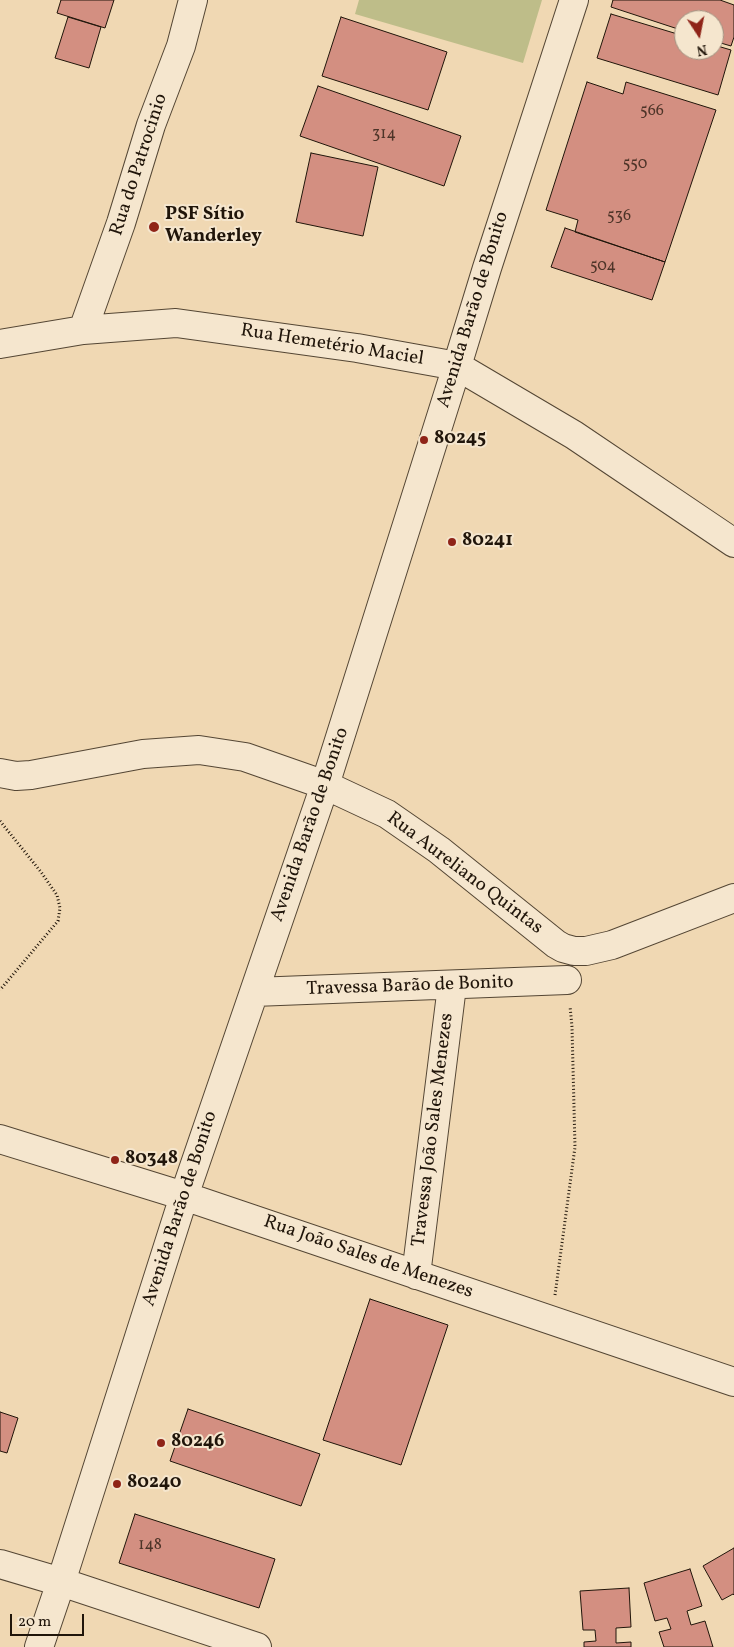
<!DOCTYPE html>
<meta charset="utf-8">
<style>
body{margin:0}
#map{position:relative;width:734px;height:1647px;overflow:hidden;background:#f0d8b3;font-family:Vollkorn,serif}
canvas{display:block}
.north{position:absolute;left:674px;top:10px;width:50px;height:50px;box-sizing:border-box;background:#f5e6ce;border:1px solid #a09280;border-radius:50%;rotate:169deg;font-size:14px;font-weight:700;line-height:20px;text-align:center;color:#20150a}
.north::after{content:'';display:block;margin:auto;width:18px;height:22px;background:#8f2418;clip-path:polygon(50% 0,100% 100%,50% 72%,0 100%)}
.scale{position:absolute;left:10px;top:1614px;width:74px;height:22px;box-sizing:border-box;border:2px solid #20150a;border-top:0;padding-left:6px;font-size:15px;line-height:18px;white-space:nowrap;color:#20150a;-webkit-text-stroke:4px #f5e6ce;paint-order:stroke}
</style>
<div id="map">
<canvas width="734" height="1647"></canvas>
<div class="north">N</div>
<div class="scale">20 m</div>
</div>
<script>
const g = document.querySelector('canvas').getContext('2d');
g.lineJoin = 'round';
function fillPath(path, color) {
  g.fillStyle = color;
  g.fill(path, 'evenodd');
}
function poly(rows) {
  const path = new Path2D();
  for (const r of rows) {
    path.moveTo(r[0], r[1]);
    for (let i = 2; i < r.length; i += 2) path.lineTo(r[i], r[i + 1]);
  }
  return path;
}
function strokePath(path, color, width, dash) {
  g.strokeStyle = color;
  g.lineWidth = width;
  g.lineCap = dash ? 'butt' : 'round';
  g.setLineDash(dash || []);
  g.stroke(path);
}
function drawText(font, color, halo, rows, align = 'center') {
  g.font = font + ' Vollkorn,serif';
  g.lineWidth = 4;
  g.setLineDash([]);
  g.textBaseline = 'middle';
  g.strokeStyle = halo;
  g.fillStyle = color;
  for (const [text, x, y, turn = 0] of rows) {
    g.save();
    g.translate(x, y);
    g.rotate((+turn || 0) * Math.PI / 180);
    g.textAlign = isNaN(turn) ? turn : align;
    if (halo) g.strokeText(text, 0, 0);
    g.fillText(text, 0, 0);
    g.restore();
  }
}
fillPath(poly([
 [359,0,542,0,523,63,355,14]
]), '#bebd89');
const building = poly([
 [61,0,114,0,105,28,57,13,61,0],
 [613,0,720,0,734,5,734,37,731,46,714,41,714,20,684,20,684,31,611,7,613,0],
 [611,14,684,36,684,50,714,50,714,45,731,50,718,95,597,58,611,14],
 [68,17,101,27,89,68,55,58,68,17],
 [341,17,447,52,428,110,322,76,341,17],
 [587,82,623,94,626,82,716,110,665,262,575,232,578,220,546,210,587,82],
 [318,86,461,136,444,186,300,136,318,86],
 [311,153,378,167,363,236,296,222,311,153],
 [565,228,665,262,652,300,551,267,565,228],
 [370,1299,448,1325,401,1465,323,1440,370,1299],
 [188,1409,320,1454,301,1506,170,1461,188,1409],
 [0,1412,18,1418,7,1453,0,1451,0,1412],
 [135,1514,275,1559,259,1608,119,1563,135,1514],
 [734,1548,734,1595,733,1594,722,1600,703,1566,734,1548],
 [690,1569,702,1606,687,1611,691,1625,705,1621,713,1647,664,1647,659,1632,671,1629,667,1618,655,1621,644,1583,690,1569],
 [629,1588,631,1627,616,1628,616,1643,631,1642,631,1647,584,1647,584,1642,596,1641,595,1630,583,1630,580,1591,629,1588]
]);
fillPath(building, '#d38f81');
strokePath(building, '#20150a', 1);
const minor = poly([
 [83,330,121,223,151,125,181,46,193,0],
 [0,344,83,330,176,323,357,348,457,366,574,435,734,543],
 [0,773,16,776,31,775,143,754,199,750,245,757,325,785,387,814,439,850,556,944,563,948,574,951,586,951,612,945,734,898],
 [254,992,567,980],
 [0,1139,184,1196,734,1382],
 [416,1275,452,986],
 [0,1564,61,1582,257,1647],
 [39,1647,61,1582,184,1196,325,785,457,366,487,268,574,0]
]);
strokePath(minor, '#544634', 30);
strokePath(poly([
 [0,821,41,872,57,895,60,908,58,921,0,990],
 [555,1295,575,1147,572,1027,570,1006]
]), '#20150a', 3, [1, 2.5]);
strokePath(minor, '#f5e6ce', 28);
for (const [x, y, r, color] of [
 [154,227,6,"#8f2418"],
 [424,440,5,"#8f2418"],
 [452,542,5,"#8f2418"],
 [115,1160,5,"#8f2418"],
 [161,1443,5,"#8f2418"],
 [117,1484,5,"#8f2418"]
]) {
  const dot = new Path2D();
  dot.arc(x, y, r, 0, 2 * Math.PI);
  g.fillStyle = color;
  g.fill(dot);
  strokePath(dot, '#f5e6ce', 2);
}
drawText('16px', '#4d3428', null, [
 ["566",652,112],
 ["314",384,135],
 ["550",635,165],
 ["536",619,217],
 ["504",603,267],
 ["148",150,1546]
]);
drawText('19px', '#20150a', '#f5e6ce', [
 ["Rua do Patrocinio",140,165,-72],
 ["Avenida Barão de Bonito",474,310,-73],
 ["Rua Hemetério Maciel",332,346,9],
 ["Avenida Barão de Bonito",311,825,-71],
 ["Rua Aureliano Quintas",464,874,37],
 ["Travessa Barão de Bonito",410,987,-2],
 ["Travessa João Sales Menezes",434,1130,-83],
 ["Avenida Barão de Bonito",181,1209,-72],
 ["Rua João Sales de Menezes",368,1258,19]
]);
drawText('bold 19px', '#20150a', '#f5e6ce', [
 ["PSF Sítio",165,216],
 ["Wanderley",165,238],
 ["80245",434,440],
 ["80241",462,542],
 ["80348",125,1160],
 ["80246",171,1443],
 ["80240",127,1484]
], 'left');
</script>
